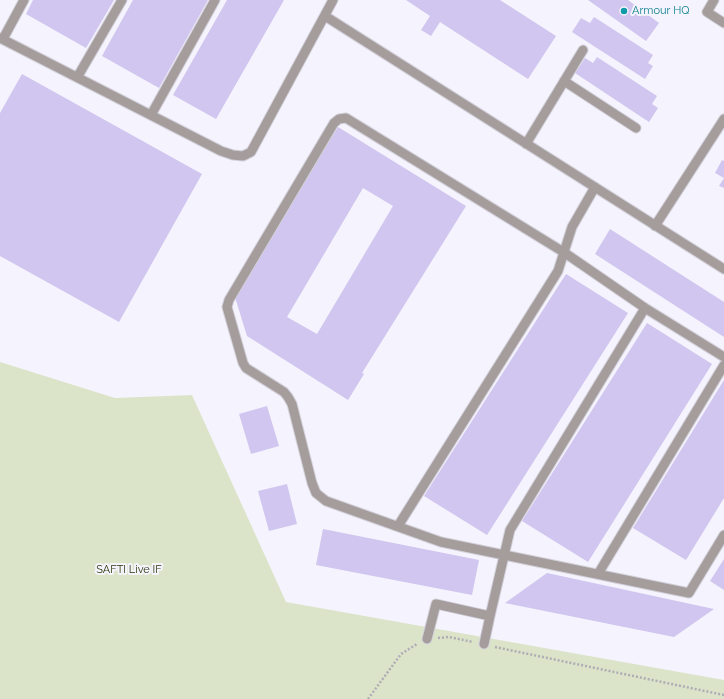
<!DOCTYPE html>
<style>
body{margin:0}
canvas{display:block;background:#f5f3fd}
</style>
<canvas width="724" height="699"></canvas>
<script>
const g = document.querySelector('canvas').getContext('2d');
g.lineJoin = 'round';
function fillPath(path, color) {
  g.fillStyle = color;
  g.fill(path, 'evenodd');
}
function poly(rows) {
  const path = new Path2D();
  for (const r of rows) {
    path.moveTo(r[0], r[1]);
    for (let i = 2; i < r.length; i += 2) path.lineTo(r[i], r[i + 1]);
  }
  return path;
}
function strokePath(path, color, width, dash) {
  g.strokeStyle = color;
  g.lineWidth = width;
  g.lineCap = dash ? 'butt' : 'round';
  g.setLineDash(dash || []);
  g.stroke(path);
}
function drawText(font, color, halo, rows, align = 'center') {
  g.font = font + ' Raleway,sans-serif';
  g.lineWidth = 4;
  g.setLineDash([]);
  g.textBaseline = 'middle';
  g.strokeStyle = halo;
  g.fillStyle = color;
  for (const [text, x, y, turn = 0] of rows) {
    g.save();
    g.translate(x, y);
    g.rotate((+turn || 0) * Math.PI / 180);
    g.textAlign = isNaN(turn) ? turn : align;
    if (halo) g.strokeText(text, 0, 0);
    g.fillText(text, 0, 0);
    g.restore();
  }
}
fillPath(poly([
 [0,362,115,398,192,395,286,602,724,680,724,699,0,699]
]), '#dbe4c9');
fillPath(poly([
 [33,0,114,0,86,48,26,14],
 [133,0,208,0,159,88,102,56],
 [227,0,284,0,216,119,173,95],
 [406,0,500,0,556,36,528,79,440,22,431,36,421,30,430,16],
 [588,0,628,0,659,23,646,41],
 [594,17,653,55,648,63,653,66,645,79,572,32,581,18,590,23],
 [597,57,657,96,652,104,658,108,649,122,575,73,585,58,593,63],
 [22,74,202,174,119,322,0,256,0,113],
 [338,127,466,206,362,373,364,374,348,400,247,336,234,294],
 [363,188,393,206,317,334,287,317],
 [722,160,724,161,724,188,719,186,724,178,715,173],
 [610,229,724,302,724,337,595,254],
 [566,274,628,313,487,535,424,496],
 [647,323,712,364,588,562,522,521],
 [724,380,724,498,686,560,633,528],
 [267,406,279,446,251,454,239,414],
 [287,484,297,524,269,531,258,491],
 [323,529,479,560,472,595,316,565],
 [724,559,724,590,710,581],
 [547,573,714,609,674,637,505,603]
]), '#d0c6ef');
const lane = poly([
 [714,0,707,12,724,23],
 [325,16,724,269],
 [0,38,221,151,233,155,243,156,251,152,333,0],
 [3,39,24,0],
 [78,76,122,0],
 [564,81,636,128],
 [151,115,215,0],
 [526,144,583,50],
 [655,226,724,119],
 [724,357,645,308,565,253,346,118,339,119,334,123,229,300,227,307,243,363,246,368,284,392,288,397,292,404,312,483,316,493,326,501,441,542,689,593,724,535],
 [398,526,558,271,572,227,595,187],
 [598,574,724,365],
 [427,639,436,604,490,616,510,530,645,308],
 [484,644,490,616]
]);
strokePath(lane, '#d2d0da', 11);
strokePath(poly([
 [438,638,449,637,473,642],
 [495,647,724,695],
 [368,699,401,654,417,644]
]), '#aeacb5', 2.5, [2, 2]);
strokePath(lane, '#a59d9c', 9);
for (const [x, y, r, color] of [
 [624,11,4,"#0f9aa8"]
]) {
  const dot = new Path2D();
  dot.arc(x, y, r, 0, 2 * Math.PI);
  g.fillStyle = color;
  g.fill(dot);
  strokePath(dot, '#f5f3fd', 1.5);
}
drawText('11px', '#0d838f', '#f5f3fd', [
 ["Armour HQ",632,11]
], 'left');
drawText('11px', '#2e390a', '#f5f3fd', [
 ["SAFTI Live IF",129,570]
]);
</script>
